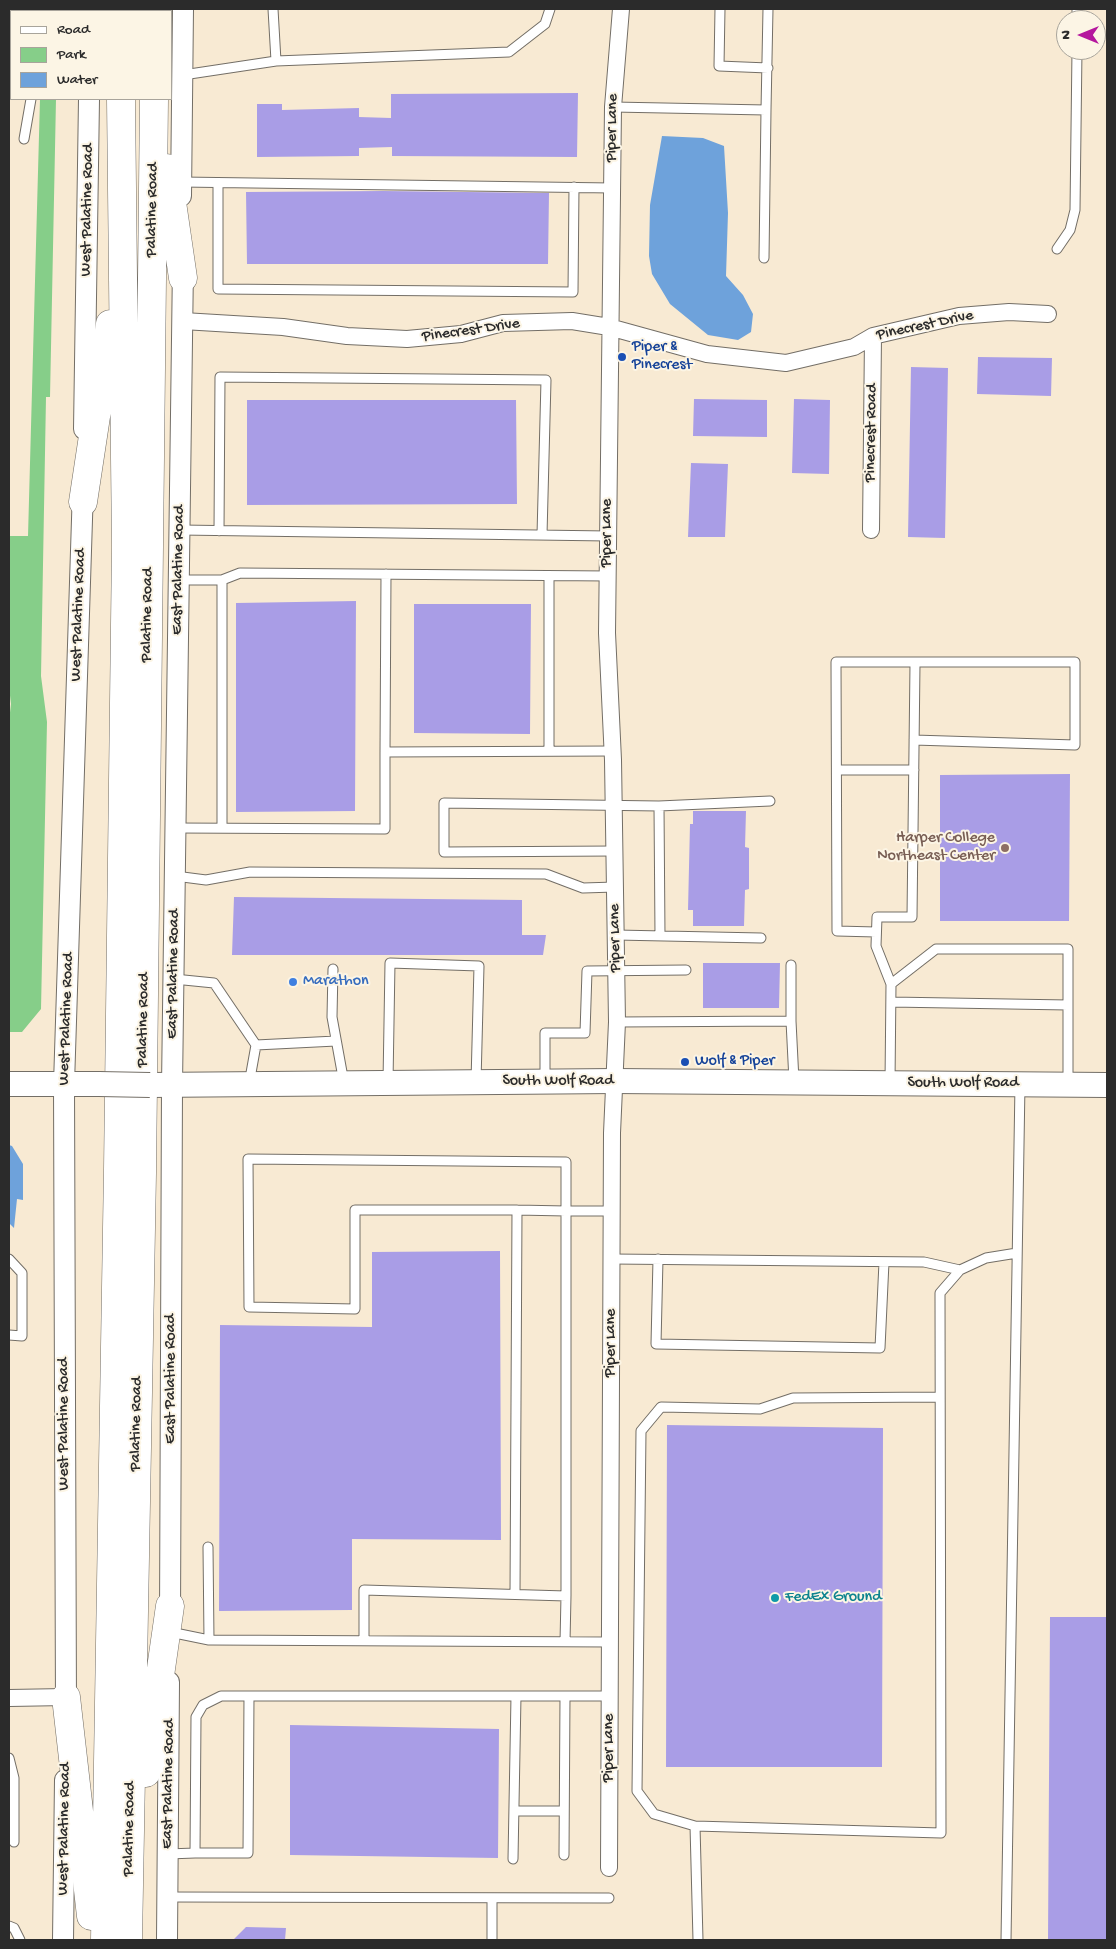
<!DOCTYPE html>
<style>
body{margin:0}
#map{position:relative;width:1116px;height:1949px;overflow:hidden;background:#f8ead3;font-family:"Gochi Hand",sans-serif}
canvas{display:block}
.frame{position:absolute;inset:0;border:10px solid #2b2b2b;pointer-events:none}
.legend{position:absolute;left:10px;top:10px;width:162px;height:90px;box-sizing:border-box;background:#fcf5e5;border:1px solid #a8a49b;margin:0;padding:6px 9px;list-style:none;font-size:15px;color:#2b2b2b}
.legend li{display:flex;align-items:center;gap:10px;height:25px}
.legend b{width:25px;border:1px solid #a8a49b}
.north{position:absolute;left:1056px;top:10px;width:50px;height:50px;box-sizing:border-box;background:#fcf5e5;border:1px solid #a8a49b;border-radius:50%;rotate:270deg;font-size:14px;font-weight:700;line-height:20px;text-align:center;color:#2b2b2b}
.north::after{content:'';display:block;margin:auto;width:18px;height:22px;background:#b5179e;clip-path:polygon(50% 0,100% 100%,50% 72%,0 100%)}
</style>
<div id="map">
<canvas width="1116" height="1949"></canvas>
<div class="frame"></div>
<ul class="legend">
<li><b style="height:6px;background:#fff"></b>Road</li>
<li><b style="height:14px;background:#86ce89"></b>Park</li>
<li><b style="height:14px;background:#6ea2db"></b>Water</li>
</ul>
<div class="north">N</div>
</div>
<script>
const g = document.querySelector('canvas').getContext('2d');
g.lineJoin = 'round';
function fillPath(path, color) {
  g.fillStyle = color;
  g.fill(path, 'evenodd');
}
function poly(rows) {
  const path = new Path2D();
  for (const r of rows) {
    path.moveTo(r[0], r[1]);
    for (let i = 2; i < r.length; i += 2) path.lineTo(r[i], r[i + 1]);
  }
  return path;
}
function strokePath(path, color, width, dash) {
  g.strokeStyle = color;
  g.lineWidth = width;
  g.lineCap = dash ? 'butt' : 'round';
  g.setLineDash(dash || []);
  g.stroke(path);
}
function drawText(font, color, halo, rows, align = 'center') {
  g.font = font + ' "Gochi Hand",sans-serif';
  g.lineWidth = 4;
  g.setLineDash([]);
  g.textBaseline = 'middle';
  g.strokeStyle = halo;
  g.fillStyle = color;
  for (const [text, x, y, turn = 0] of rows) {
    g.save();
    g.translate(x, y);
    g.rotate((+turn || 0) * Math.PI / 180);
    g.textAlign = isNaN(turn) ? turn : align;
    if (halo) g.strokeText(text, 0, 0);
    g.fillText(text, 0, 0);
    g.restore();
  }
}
fillPath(poly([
 [9,9,63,9,63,11,11,11,11,23,9,23],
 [40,99,56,99,50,397,46,397,41,676,47,722,41,1009,22,1032,9,1032,9,721,11,704,9,687,9,536,28,536]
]), '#86ce89');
fillPath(poly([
 [662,136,703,138,724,146,728,213,726,276,743,295,753,314,751,332,738,340,708,335,670,304,652,274,649,256,650,205],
 [9,1145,12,1146,23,1164,23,1200,17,1199,14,1228,9,1223]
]), '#6ea2db');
fillPath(poly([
 [578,93,577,157,392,156,392,147,359,148,359,156,257,157,257,104,282,104,282,110,359,108,359,117,391,118,391,94],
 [383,191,549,193,548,264,247,264,246,192],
 [978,357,1052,358,1051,396,977,394],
 [911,367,948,368,945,538,908,537],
 [694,399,767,400,767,437,693,436],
 [794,399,830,400,829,474,792,473],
 [247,400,516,400,517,504,247,505],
 [691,463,728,464,725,537,688,537],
 [356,601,355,811,236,812,236,603],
 [414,604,531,604,530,734,414,733],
 [1070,774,1069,921,940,921,940,775],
 [693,811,746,811,745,847,749,848,749,889,745,890,744,926,693,926,693,910,688,910,690,824,693,824],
 [234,897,522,900,522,935,546,935,543,955,232,955],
 [703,963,780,963,779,1008,703,1008],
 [500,1251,501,1540,352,1539,352,1610,219,1611,220,1325,372,1327,372,1252],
 [667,1425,883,1428,882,1767,666,1767],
 [1050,1617,1107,1617,1107,1940,1048,1940],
 [290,1725,499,1729,498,1858,290,1855],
 [246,1927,286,1928,285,1940,233,1940]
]), '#a99de6');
const service = poly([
 [273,9,276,61],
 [720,9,719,66,768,68],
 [1077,20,1077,9],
 [9,33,11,33],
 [183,75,276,61,509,52,545,24,550,9],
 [613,107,766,110,768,9],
 [24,139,31,99],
 [181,182,612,188],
 [218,183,218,289,573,292,574,187],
 [1057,249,1070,230,1075,210,1077,50],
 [764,258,766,110],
 [180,530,608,536],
 [219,531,220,377,546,380,542,535],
 [549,576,549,751],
 [179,580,222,580,222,828],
 [222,580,240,573,608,576],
 [915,664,912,917,877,917,876,946,891,984,936,949,1068,949,1068,1084],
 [385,752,386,574],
 [837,770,914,770],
 [659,806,770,801],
 [176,828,385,829,385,752,613,751],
 [615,851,444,852,444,803,659,806,660,936],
 [175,876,206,880,250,872,546,874,583,888,615,887],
 [876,932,837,931,836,662,1075,662,1075,745,914,740],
 [616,935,761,938],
 [333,969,332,1017,344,1083],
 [174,979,214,983,256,1045,336,1041],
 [891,1002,1068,1005],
 [791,1021,794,1081],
 [617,1022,791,1021,791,965],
 [388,1082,390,963,479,966,476,1082],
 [545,1082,545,1033,585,1033,587,971,686,970],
 [890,1083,891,984],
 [249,1084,256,1045],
 [9,1259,22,1273,22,1336,9,1335],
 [612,1259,924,1262,960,1270,986,1258,1017,1253],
 [658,1259,656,1344,880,1348,884,1262],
 [208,1547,209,1640],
 [515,1594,517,1210],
 [170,1632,209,1640,610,1642],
 [364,1641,364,1590,566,1596,566,1162,248,1159,249,1307,355,1309,355,1210,517,1210,566,1211,612,1211],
 [565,1642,566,1596],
 [9,1758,14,1778,14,1842],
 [514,1811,564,1811],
 [695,1826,654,1814,637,1791,641,1431,661,1407,760,1409,793,1398,940,1397],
 [195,1853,248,1853,249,1696],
 [168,1854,195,1853,196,1717,203,1705,221,1696,610,1696],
 [564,1855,565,1696],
 [513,1859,516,1696],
 [167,1897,609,1898],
 [9,1926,14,1928,20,1940],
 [492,1940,492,1898],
 [698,1940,695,1826,941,1833,940,1293,960,1270],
 [1006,1940,1020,1084]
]);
const minor = poly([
 [183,321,283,327,347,336,407,339,461,334,503,323,572,321,609,327,707,354,786,363,854,347,873,336,959,316,1009,312,1048,314],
 [871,530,873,336],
 [9,1698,66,1697],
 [609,1868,612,1133,617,1022,613,760,607,633,613,107,621,9]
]);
const tertiary = poly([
 [91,11,91,9],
 [181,196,183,9],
 [84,429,89,99],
 [170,1618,172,1085,183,265],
 [66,1711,64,1084,83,488],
 [63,1940,65,1780],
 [167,1940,169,1682]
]);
const secondary = poly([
 [9,1084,99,1084],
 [150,1085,615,1081,1107,1085]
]);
const trunk = poly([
 [120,9,121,11],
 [154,9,154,11],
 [167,168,183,278],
 [83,502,110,324],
 [66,1697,91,1916],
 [146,1773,170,1606],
 [105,1940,118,1169,126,547,121,99],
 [128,1940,142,1173,154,99]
]);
strokePath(service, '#736e66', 11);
strokePath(minor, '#736e66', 18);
strokePath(tertiary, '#736e66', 22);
strokePath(secondary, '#736e66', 26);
strokePath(trunk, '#736e66', 29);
strokePath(service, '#fff', 9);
strokePath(minor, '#fff', 16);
strokePath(tertiary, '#fff', 20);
strokePath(secondary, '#fff', 24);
strokePath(trunk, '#fff', 28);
const secondaryBridge = poly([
 [99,1084,150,1085]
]);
strokePath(secondaryBridge, '#736e66', 26, []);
strokePath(secondaryBridge, '#fff', 24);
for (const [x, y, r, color] of [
 [622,357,5,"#1a4fb4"],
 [1005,848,5,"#8d6e63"],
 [293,982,5,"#3f7fe0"],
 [685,1062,5,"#1a4fb4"],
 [775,1598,5,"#0f9aa8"]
]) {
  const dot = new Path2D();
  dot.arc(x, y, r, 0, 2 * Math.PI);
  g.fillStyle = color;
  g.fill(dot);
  strokePath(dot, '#fcf5e5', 2);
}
drawText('16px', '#2b2b2b', '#fcf5e5', [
 ["Piper Lane",613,128,-89],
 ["West Palatine Road",88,210,-89],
 ["Palatine Road",153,210,-89],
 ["Pinecrest Drive",925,326,-12],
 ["Pinecrest Drive",471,331,-8],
 ["Pinecrest Road",872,433,-89],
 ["Piper Lane",608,533,-90],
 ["East Palatine Road",179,570,-89],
 ["West Palatine Road",79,615,-88],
 ["Palatine Road",148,615,-89],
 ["Piper Lane",616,938,-91],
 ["East Palatine Road",174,974,-89],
 ["West Palatine Road",67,1019,-88],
 ["Palatine Road",144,1020,-89],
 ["South Wolf Road",558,1082],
 ["South Wolf Road",963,1084],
 ["Piper Lane",612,1343,-90],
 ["East Palatine Road",172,1379,-90],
 ["West Palatine Road",65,1424,-90],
 ["Palatine Road",137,1424,-89],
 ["Piper Lane",610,1748,-90],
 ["East Palatine Road",169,1784,-89],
 ["West Palatine Road",65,1829,-89],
 ["Palatine Road",130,1829,-89]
]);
drawText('16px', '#164399', '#fcf5e5', [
 ["Piper &",632,348],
 ["Pinecrest",632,366],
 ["Wolf & Piper",695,1062]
], 'left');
drawText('16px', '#785e54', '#fcf5e5', [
 ["Harper College",995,839],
 ["Northeast Center",995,857]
], 'right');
drawText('16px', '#366cbe', '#fcf5e5', [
 ["Marathon",303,982]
], 'left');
drawText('16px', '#0d838f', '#fcf5e5', [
 ["FedEx Ground",785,1598]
], 'left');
</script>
